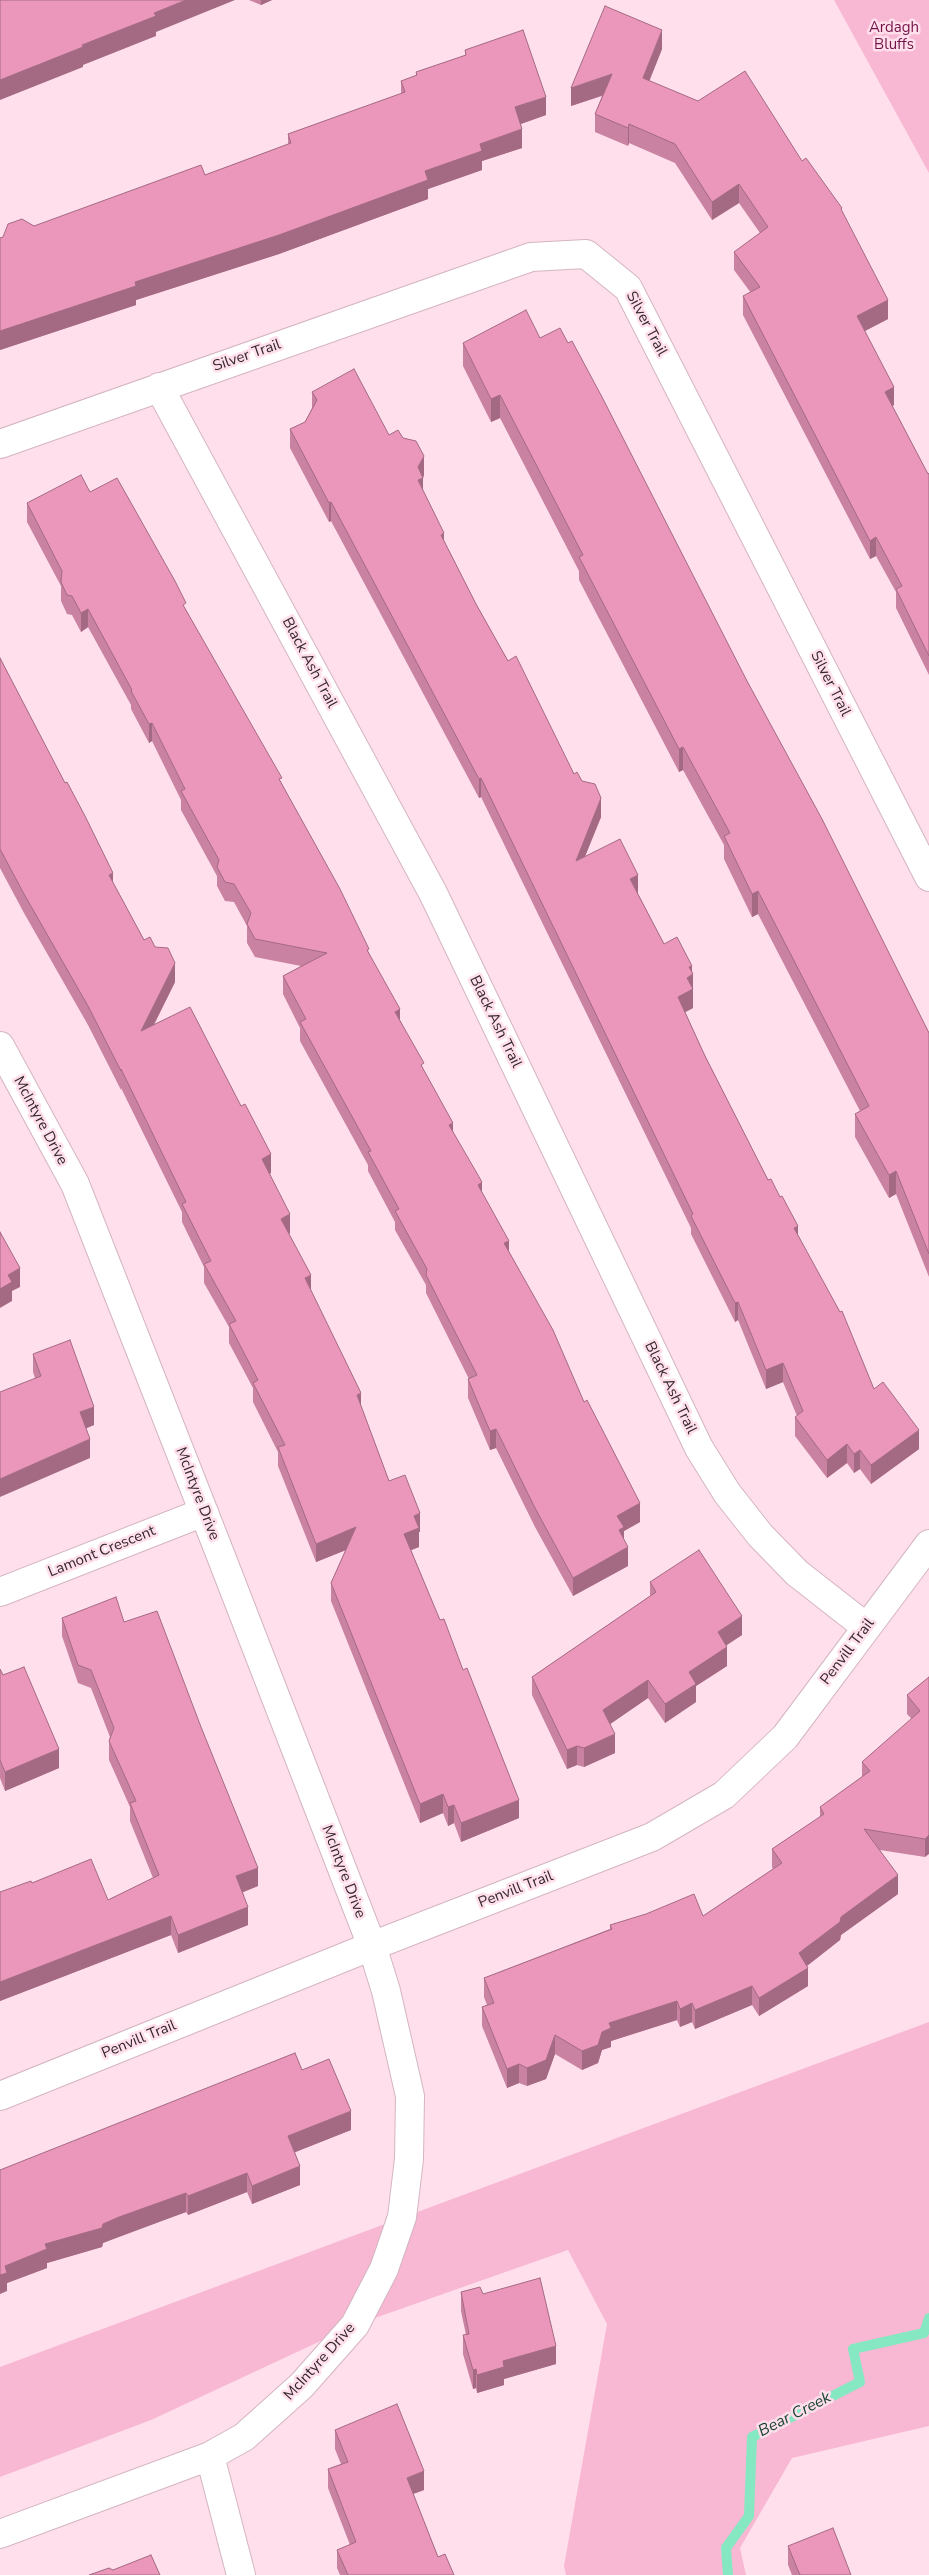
<!DOCTYPE html>
<style>
body{margin:0}
canvas{display:block;background:#ffdfeb}
</style>
<canvas width="929" height="2575"></canvas>
<script>
const g = document.querySelector('canvas').getContext('2d');
g.lineJoin = 'round';
function fillPath(path, color) {
  g.fillStyle = color;
  g.fill(path, 'evenodd');
}
function poly(rows) {
  const path = new Path2D();
  for (const r of rows) {
    path.moveTo(r[0], r[1]);
    for (let i = 2; i < r.length; i += 2) path.lineTo(r[i], r[i + 1]);
  }
  return path;
}
function strokePath(path, color, width, dash) {
  g.strokeStyle = color;
  g.lineWidth = width;
  g.lineCap = dash ? 'butt' : 'round';
  g.setLineDash(dash || []);
  g.stroke(path);
}
function drawText(font, color, halo, rows, align = 'center') {
  g.font = font + ' "Nunito Sans",sans-serif';
  g.lineWidth = 5;
  g.setLineDash([]);
  g.textBaseline = 'middle';
  g.strokeStyle = halo;
  g.fillStyle = color;
  for (const [text, x, y, turn = 0] of rows) {
    g.save();
    g.translate(x, y);
    g.rotate((+turn || 0) * Math.PI / 180);
    g.textAlign = isNaN(turn) ? turn : align;
    if (halo) g.strokeText(text, 0, 0);
    g.fillText(text, 0, 0);
    g.restore();
  }
}
fillPath(poly([
 [834,0,929,0,929,173],
 [929,2022,929,2426,792,2458,740,2548,746,2575,566,2575,564,2566,607,2324,568,2250,355,2325,151,2420,0,2477,0,2367]
]), '#f8b7d2');
strokePath(poly([
 [728,2575,726,2548,749,2516,752,2437,860,2382,853,2349,924,2333,929,2318]
]), '#86e8c2', 10);
const minor = poly([
 [159,387,433,893,699,1448,727,1493,760,1535,797,1573,866,1627],
 [0,444,531,257,586,254,628,288,929,877],
 [0,1046,75,1184,219,1551,372,1946,386,1991,410,2096,409,2159,402,2217,384,2269,355,2325,302,2385,244,2437,210,2456,0,2534],
 [0,1592,204,1512],
 [0,2096,372,1946,652,1837,724,1795,785,1737,929,1544],
 [210,2456,241,2575]
]);
strokePath(minor, '#d4b5c1', 30);
strokePath(minor, '#fff', 28);
fillPath(poly([
 [249,0,272,0,261,5],
 [662,49,649,81,802,161,842,212,888,319,865,331,894,405,892,406,928,474,929,473,929,675,896,608,896,592,876,556,870,559,743,315,743,296,751,293,734,270,734,252,760,233,739,203,712,220,675,163,629,143,628,146,595,132,595,114,602,96,571,106],
 [465,50,546,115,521,124,522,148,482,161,482,170,428,189,428,199,279,254,136,300,136,305,0,350,0,238,34,226,205,175,288,144,288,134,401,94,401,81,416,76,416,72,465,56],
 [540,338,747,681,929,1033,929,1277,896,1194,889,1198,855,1137,855,1114,860,1111,758,914,752,917,724,859,724,845,683,770,679,772,579,580,579,571,500,418,491,422,463,366,463,343],
 [312,392,389,435,424,475,423,477,423,491,444,541,476,604,508,661,574,774,601,817,585,856,638,894,664,944,692,971,693,974,693,1008,685,1012,705,1056,768,1180,798,1235,874,1389,919,1449,871,1484,860,1469,854,1473,847,1463,827,1478,795,1436,795,1417,797,1416,783,1382,766,1389,738,1320,735,1322,691,1234,691,1228,481,797,479,798,331,521,329,522,290,448,290,429,305,422,312,408],
 [90,492,186,610,282,784,369,953,400,1020,482,1193,509,1252,584,1402,640,1522,624,1531,624,1539,628,1566,573,1596,535,1527,496,1448,490,1450,468,1398,468,1379,469,1379,426,1293,426,1285,395,1230,395,1222,368,1171,368,1165,300,1041,300,1028,283,994,283,976,301,966,255,957,247,943,247,926,234,902,225,901,217,886,217,876,181,810,181,800,152,741,149,743,131,709,131,705,88,627,81,632,72,615,67,614,61,601,61,586,27,522,27,503],
 [0,658,113,883,144,940,175,982,154,1025,271,1173,269,1174,290,1233,289,1234,311,1290,361,1407,389,1481,420,1532,419,1532,419,1547,411,1550,519,1818,461,1842,454,1823,448,1826,443,1813,420,1823,331,1601,331,1583,346,1550,316,1562,278,1466,278,1452,253,1402,253,1388,229,1343,229,1327,204,1283,204,1267,182,1222,182,1212,121,1088,121,1090,88,1025,24,913,0,868],
 [33,1354,94,1425,86,1428,90,1458,35,1378,33,1372],
 [650,1582,742,1635,726,1645,727,1666,696,1686,696,1702,665,1723,648,1698,610,1724,615,1753,584,1767,577,1765,567,1769,532,1695,532,1677,650,1596],
 [62,1618,124,1622,258,1886,243,1892,248,1925,178,1953,171,1935,0,2001,0,1892,32,1883,108,1900,153,1878,130,1821,130,1807,109,1760,109,1741,110,1737,91,1688,78,1683,62,1636],
 [0,1669,3,1675,59,1768,5,1791,0,1778],
 [929,1677,925,1857,880,1850,898,1894,841,1935,840,1940,807,1966,808,1986,759,2016,752,2005,695,2029,692,2022,680,2027,677,2020,611,2041,611,2047,602,2050,598,2063,582,2070,555,2054,546,2079,527,2086,519,2083,507,2088,482,2026,482,2007,487,2005,484,1997,484,1978,610,1929,610,1925,703,1916,773,1869,772,1867,772,1849,820,1817,820,1807,862,1777,862,1762,912,1719,907,1714,907,1695],
 [302,2070,351,2130,295,2152,300,2185,252,2204,247,2192,188,2215,186,2212,119,2236,103,2243,102,2247,47,2263,47,2268,7,2283,7,2291,0,2170],
 [461,2292,483,2294,556,2364,504,2379,504,2385,477,2393,476,2388,473,2389,463,2354,463,2335,466,2335,461,2311],
 [335,2430,424,2490,413,2494,438,2557,454,2575,340,2575,337,2568,337,2550,350,2545,328,2488,328,2469,341,2464,335,2449],
 [788,2546,851,2575,792,2575,788,2565]
]), '#c982a1');
fillPath(poly([
 [186,0,235,0,156,32,156,36,83,65,83,67,0,100,0,80,82,45,154,13],
 [261,0,272,0,261,5],
 [662,30,662,49,643,97,643,78],
 [612,74,612,92,571,106,571,88],
 [546,97,546,115,515,126,515,107],
 [629,124,629,143,628,146,628,128],
 [522,129,522,148,482,161,482,170,428,189,428,199,279,254,136,300,136,305,0,350,0,331,135,282,425,171,480,144],
 [739,184,739,203,712,220,712,202],
 [888,300,888,319,857,335,857,316],
 [894,387,894,405,885,410,885,392],
 [500,395,500,418,491,422,491,399],
 [424,456,424,475,423,478,423,496,418,499,418,467],
 [331,502,331,521,329,522,329,503],
 [444,533,444,552,441,535],
 [876,537,876,556,870,559,870,541],
 [88,609,88,627,81,632,81,613],
 [152,723,152,741,149,743,149,724],
 [683,747,683,770,679,772,679,749],
 [481,778,481,797,479,798,479,779],
 [601,798,601,817,576,879,576,861],
 [113,873,113,892,109,875],
 [638,875,638,894,630,879],
 [758,891,758,914,752,917,752,894],
 [175,963,175,982,141,1050,141,1031],
 [692,966,692,975,693,974,693,1008,678,1016,678,997,687,978,689,967],
 [400,1009,400,1028,395,1012],
 [453,1123,453,1141,449,1125],
 [271,1154,271,1173,262,1178,262,1159],
 [896,1171,896,1194,889,1198,889,1175],
 [482,1182,482,1201,478,1185],
 [290,1214,290,1233,281,1238,281,1219],
 [798,1226,798,1245,794,1228],
 [509,1241,509,1259,504,1243],
 [20,1268,20,1287,12,1291,12,1301,0,1308,0,1289,8,1275],
 [311,1275,311,1293,305,1278],
 [738,1302,738,1320,735,1322,735,1303],
 [783,1363,783,1382,766,1389,766,1370],
 [361,1393,361,1412,357,1395],
 [94,1407,94,1425,80,1431,80,1412],
 [496,1429,496,1448,490,1450,490,1431],
 [919,1430,919,1449,871,1484,871,1465],
 [90,1439,90,1458,0,1497,0,1479],
 [847,1444,847,1463,827,1478,827,1460],
 [860,1450,860,1469,854,1473,854,1454],
 [640,1503,640,1522,624,1531,624,1546,619,1549,617,1516],
 [420,1513,420,1532,419,1532,419,1547,404,1553,404,1534,414,1516],
 [356,1527,356,1546,316,1562,316,1544],
 [628,1547,628,1566,573,1596,573,1578],
 [742,1616,742,1635,718,1651,718,1632],
 [727,1647,727,1666,696,1686,696,1702,665,1723,665,1704,689,1672],
 [648,1680,648,1698,603,1729,603,1710],
 [615,1734,615,1753,584,1767,584,1748],
 [577,1746,577,1765,567,1769,567,1750],
 [59,1749,59,1768,5,1791,5,1772],
 [443,1794,443,1813,420,1823,420,1804],
 [519,1800,519,1818,461,1842,461,1823],
 [454,1805,454,1823,448,1826,448,1807],
 [929,1835,929,1854,925,1857,925,1839],
 [258,1868,258,1886,236,1895,236,1876],
 [898,1875,898,1894,841,1935,840,1940,799,1972,799,1953,841,1917],
 [248,1907,248,1925,178,1953,178,1935],
 [171,1916,171,1935,0,2001,0,1982],
 [808,1968,808,1986,759,2016,759,1998],
 [752,1986,752,2005,695,2029,695,2010],
 [677,2001,677,2020,611,2041,611,2047,602,2050,598,2063,582,2070,582,2051,602,2032,609,2023],
 [692,2003,692,2022,680,2027,680,2009],
 [555,2035,555,2054,546,2079,527,2086,527,2068],
 [519,2064,519,2083,507,2088,507,2069],
 [351,2111,351,2130,288,2155,288,2136],
 [300,2166,300,2185,252,2204,252,2186],
 [247,2173,247,2192,188,2215,188,2196],
 [186,2193,186,2212,103,2243,102,2247,47,2263,47,2268,7,2283,7,2291,0,2294,0,2275,5,2266,45,2244],
 [556,2346,556,2364,504,2379,504,2385,477,2393,477,2375,503,2361],
 [476,2369,476,2388,473,2389,473,2370],
 [424,2471,424,2490,407,2496,407,2478]
]), '#a46a83');
const building = poly([
 [0,0,186,0,154,13,156,16,82,45,83,47,0,80,0,0],
 [605,6,662,30,643,78,698,101,745,71,802,161,806,158,842,208,841,209,888,300,857,316,894,387,885,392,928,474,929,473,929,656,896,589,902,586,876,537,870,541,743,296,760,287,734,252,768,227,739,184,712,202,675,144,629,124,628,128,595,114,612,74,571,88,605,6],
 [523,30,546,97,515,107,522,129,480,144,482,151,425,171,428,180,279,235,135,282,136,286,0,331,0,238,3,237,8,224,22,219,34,226,201,165,205,175,291,143,288,134,405,92,401,81,417,75,416,72,466,55,465,50,523,30],
 [526,310,540,338,560,328,568,343,572,341,602,397,747,681,822,819,929,1033,929,1254,896,1171,889,1175,855,1114,869,1106,758,891,752,894,724,836,730,833,683,747,679,749,579,557,583,555,500,395,491,399,463,343,526,310],
 [354,369,389,435,398,430,403,438,416,441,424,456,418,467,423,478,418,480,444,533,441,535,476,604,508,661,516,656,574,774,577,772,582,781,595,784,601,798,576,861,620,839,638,875,630,879,664,944,677,937,692,966,689,967,693,974,687,978,693,989,678,997,705,1056,768,1180,771,1179,780,1197,782,1196,798,1226,794,1228,840,1312,842,1311,874,1389,883,1382,919,1430,871,1465,860,1450,854,1454,847,1444,827,1460,795,1417,803,1411,783,1363,766,1370,738,1302,735,1303,691,1216,693,1214,481,778,479,779,331,502,329,503,290,429,305,422,317,400,312,392,354,369],
 [81,475,90,492,117,478,175,581,186,603,183,605,282,778,279,779,340,889,369,949,367,950,400,1009,395,1012,424,1063,421,1065,453,1123,449,1125,482,1182,478,1185,509,1241,504,1243,553,1330,584,1402,587,1400,640,1503,617,1516,624,1527,619,1530,628,1547,573,1578,535,1508,496,1429,490,1431,468,1379,477,1375,426,1275,427,1269,395,1211,399,1209,368,1152,371,1151,300,1022,306,1019,283,976,327,953,255,939,247,924,251,913,234,884,225,882,217,867,219,860,181,791,185,789,152,723,149,724,131,691,132,690,88,609,81,613,72,596,67,595,61,582,62,571,27,503,81,475],
 [0,658,65,783,67,782,85,816,113,873,109,875,144,940,150,937,155,947,168,948,175,963,141,1031,190,1007,241,1106,245,1104,271,1154,262,1159,290,1214,281,1219,311,1275,305,1278,361,1393,357,1395,389,1481,405,1475,420,1513,414,1516,419,1528,404,1534,440,1620,444,1619,463,1670,467,1668,519,1800,461,1823,454,1805,448,1807,443,1794,420,1804,331,1583,356,1527,316,1544,278,1447,285,1445,253,1383,258,1380,229,1324,236,1321,204,1264,211,1261,182,1204,186,1202,121,1069,121,1071,88,1006,24,894,0,849,0,658],
 [0,1232,20,1268,8,1275,12,1282,0,1289,0,1232],
 [70,1340,94,1407,80,1412,90,1439,0,1479,0,1392,41,1376,33,1354,70,1340],
 [699,1550,742,1616,718,1632,727,1647,689,1672,696,1684,665,1704,648,1680,603,1710,615,1734,584,1748,577,1746,567,1750,532,1677,656,1592,650,1582,699,1550],
 [116,1597,124,1622,157,1611,201,1727,258,1868,236,1876,248,1907,178,1935,171,1916,0,1982,0,1892,31,1881,32,1883,91,1859,108,1900,159,1875,130,1803,136,1801,109,1741,114,1728,91,1670,78,1665,62,1618,116,1597],
 [24,1667,59,1749,5,1772,0,1760,0,1669,3,1675,24,1667],
 [929,1677,929,1835,925,1839,864,1829,898,1875,841,1917,840,1922,799,1953,808,1968,759,1998,752,1986,695,2010,692,2003,680,2009,677,2001,609,2023,611,2028,602,2032,598,2045,582,2051,555,2035,546,2060,527,2068,519,2064,507,2069,482,2007,494,2003,484,1978,612,1929,610,1925,646,1914,694,1894,703,1916,782,1863,772,1849,824,1814,820,1807,870,1771,862,1762,920,1711,907,1695,929,1677],
 [295,2053,302,2070,329,2059,351,2111,288,2136,300,2166,252,2186,247,2173,188,2196,186,2193,119,2217,103,2224,102,2228,45,2244,47,2249,5,2266,7,2273,0,2275,0,2170,295,2053],
 [540,2278,556,2346,503,2361,504,2367,477,2375,476,2369,473,2370,463,2335,469,2334,461,2292,480,2287,483,2294,540,2278],
 [397,2404,424,2471,407,2478,438,2557,445,2554,454,2575,348,2575,337,2550,356,2542,328,2469,348,2462,335,2430,397,2404],
 [833,2528,851,2575,800,2575,788,2546,833,2528],
 [151,2555,160,2575,89,2575,109,2568,113,2570,151,2555]
]);
fillPath(building, '#ea97bb');
strokePath(building, '#a46a83', 1);
drawText('15px', '#731449', '#ffdfeb', [
 ["Ardagh",894,28],
 ["Bluffs",894,45]
]);
drawText('15px', '#34282d', '#ffdfeb', [
 ["Silver Trail",646,324,62],
 ["Silver Trail",247,356,-19],
 ["Black Ash Trail",309,663,62],
 ["Silver Trail",830,684,63],
 ["Black Ash Trail",495,1022,64],
 ["McIntyre Drive",40,1121,62],
 ["Black Ash Trail",670,1388,64],
 ["McIntyre Drive",197,1494,69],
 ["Lamont Crescent",102,1552,-22],
 ["Penvill Trail",848,1652,-53],
 ["McIntyre Drive",343,1872,69],
 ["Penvill Trail",516,1890,-21],
 ["Penvill Trail",139,2040,-22],
 ["McIntyre Drive",320,2362,-48]
]);
drawText('italic 16px', '#194434', '#ffdfeb', [
 ["Bear Creek",795,2415,-27]
]);
</script>
